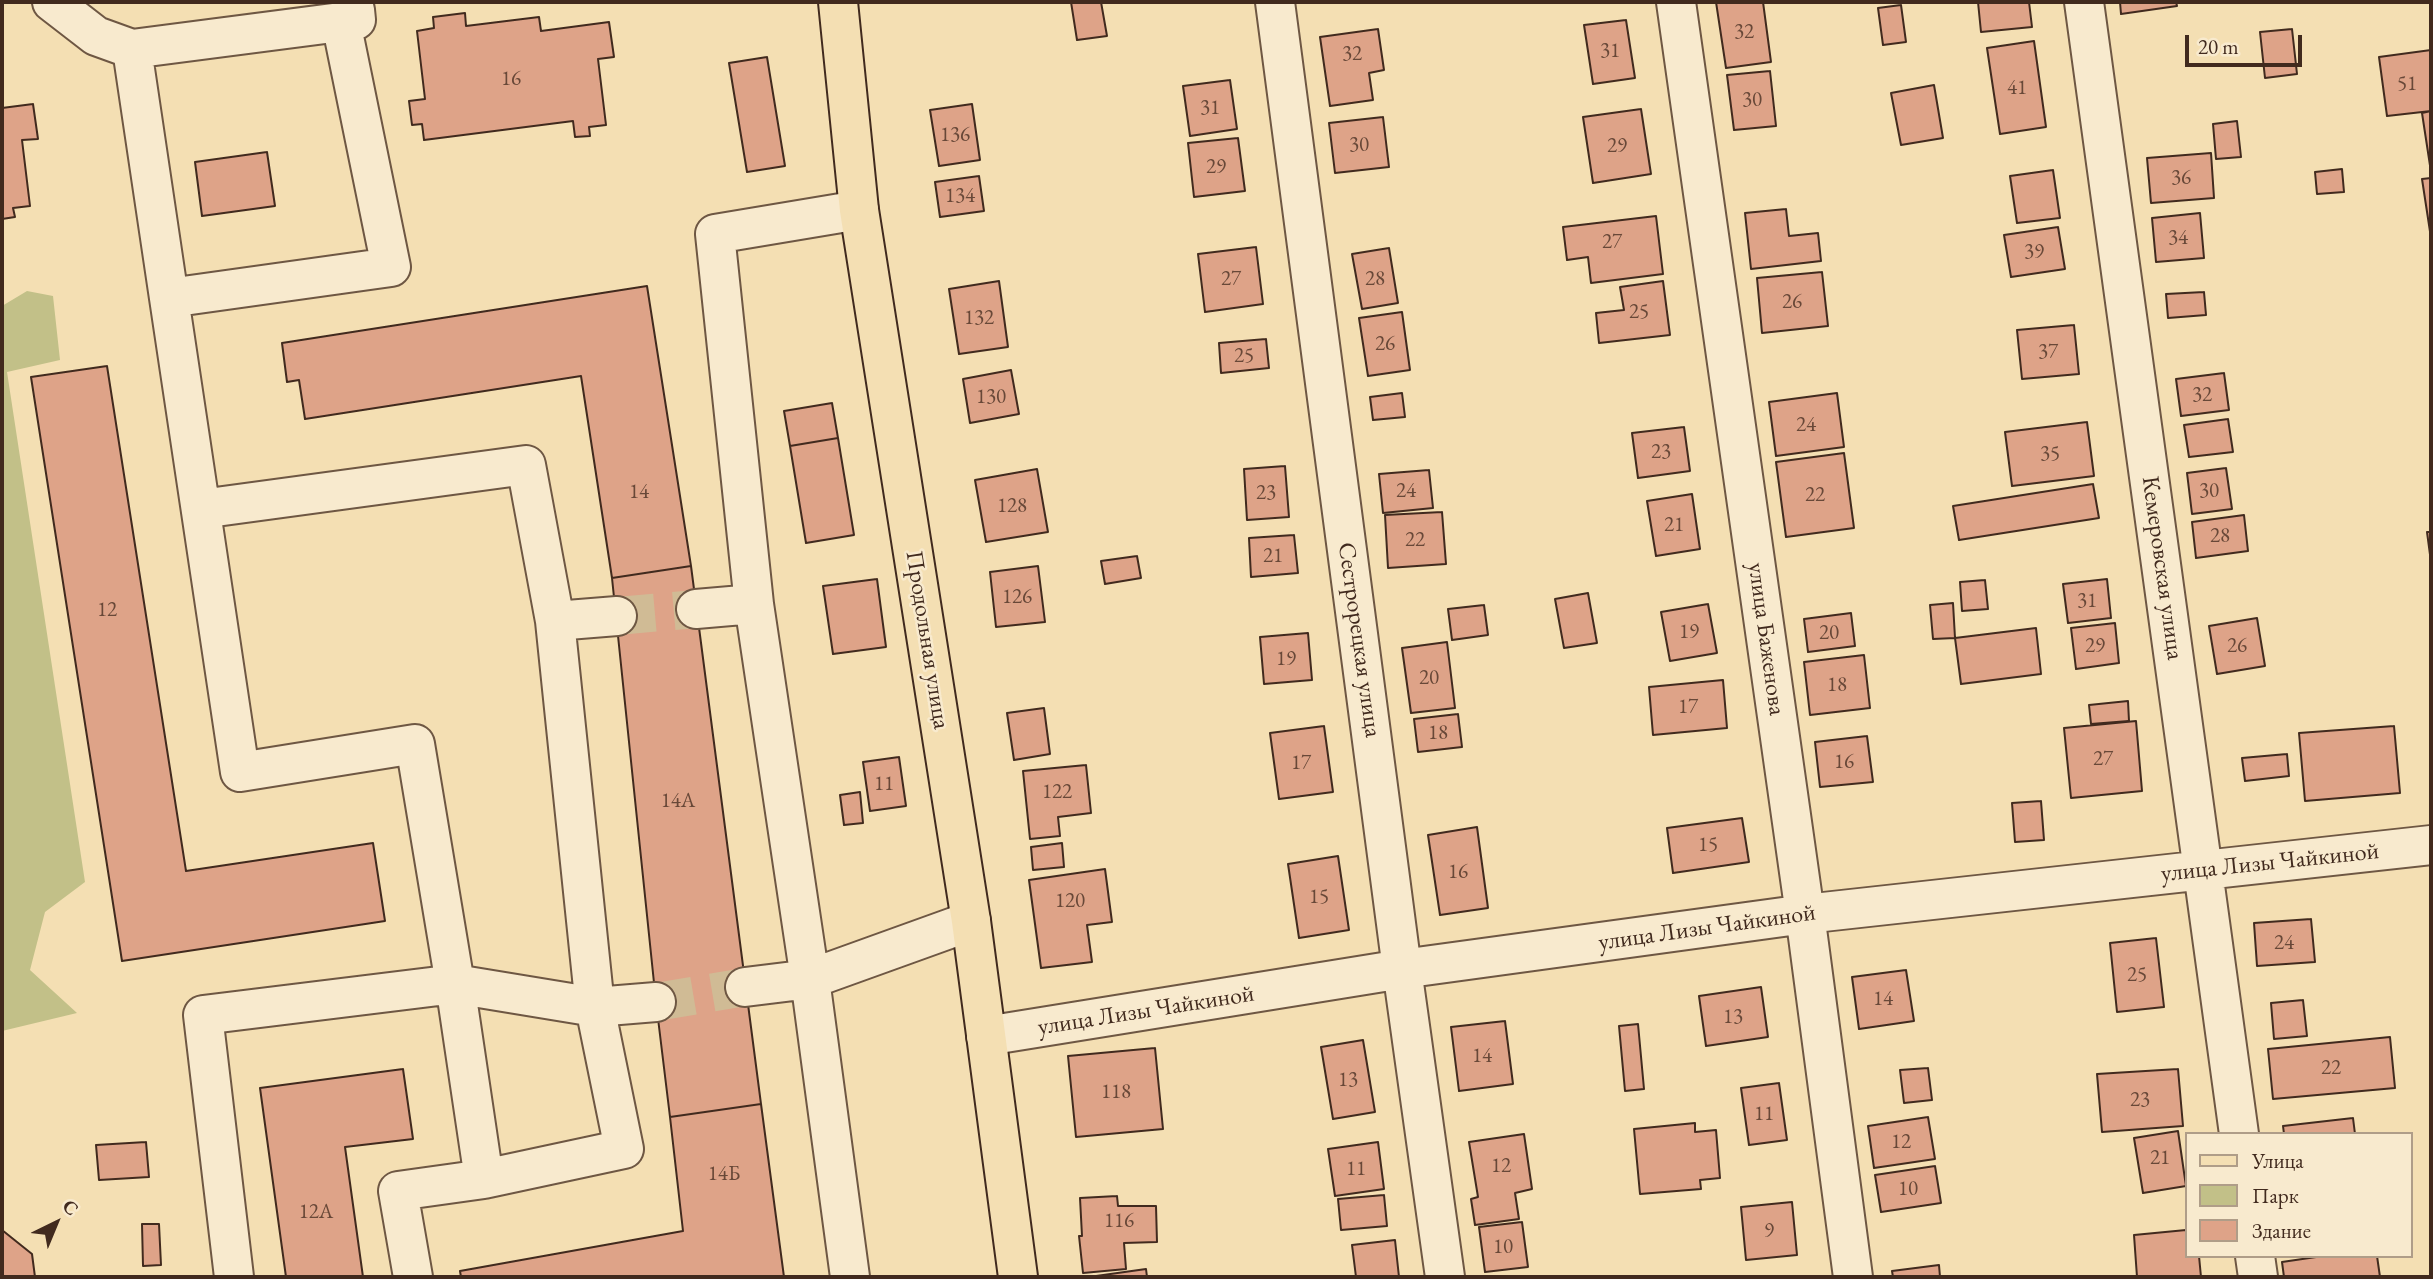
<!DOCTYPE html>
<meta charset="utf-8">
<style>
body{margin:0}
#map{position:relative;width:2433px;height:1279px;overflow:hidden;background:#f4dfb3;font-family:"EB Garamond",serif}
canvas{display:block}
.frame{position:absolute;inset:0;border:4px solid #412a1e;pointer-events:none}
.legend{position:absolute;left:2185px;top:1132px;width:228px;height:126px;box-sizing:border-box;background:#f8eace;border:2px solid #af9d88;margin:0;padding:9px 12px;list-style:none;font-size:21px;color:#412a1e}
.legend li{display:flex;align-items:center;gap:14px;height:35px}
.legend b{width:35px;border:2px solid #af9d88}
.north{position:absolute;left:21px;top:1188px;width:70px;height:70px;-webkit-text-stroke:5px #f8eace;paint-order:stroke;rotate:43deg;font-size:19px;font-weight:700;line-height:28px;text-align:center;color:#412a1e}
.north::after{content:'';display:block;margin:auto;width:24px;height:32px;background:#412a1e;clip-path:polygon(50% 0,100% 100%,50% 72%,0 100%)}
.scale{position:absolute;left:2185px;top:35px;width:117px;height:32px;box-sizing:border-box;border:4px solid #412a1e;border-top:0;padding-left:9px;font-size:21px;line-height:24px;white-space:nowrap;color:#412a1e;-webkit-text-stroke:5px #f8eace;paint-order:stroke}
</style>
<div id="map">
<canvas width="2433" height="1279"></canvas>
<div class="frame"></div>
<ul class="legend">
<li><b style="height:9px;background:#f4dfb3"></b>Улица</li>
<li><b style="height:19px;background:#c2c088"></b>Парк</li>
<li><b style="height:19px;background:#dea388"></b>Здание</li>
</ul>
<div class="north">С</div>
<div class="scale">20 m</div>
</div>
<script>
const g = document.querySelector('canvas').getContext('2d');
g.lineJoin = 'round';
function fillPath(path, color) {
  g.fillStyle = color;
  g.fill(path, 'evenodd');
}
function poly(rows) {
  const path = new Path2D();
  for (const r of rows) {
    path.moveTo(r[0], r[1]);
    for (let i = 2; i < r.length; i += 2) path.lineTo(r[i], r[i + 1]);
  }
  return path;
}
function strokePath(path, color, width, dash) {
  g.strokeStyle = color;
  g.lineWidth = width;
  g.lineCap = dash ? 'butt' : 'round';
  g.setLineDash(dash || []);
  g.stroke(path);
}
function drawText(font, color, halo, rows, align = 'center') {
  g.font = font + ' "EB Garamond",serif';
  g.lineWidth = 5;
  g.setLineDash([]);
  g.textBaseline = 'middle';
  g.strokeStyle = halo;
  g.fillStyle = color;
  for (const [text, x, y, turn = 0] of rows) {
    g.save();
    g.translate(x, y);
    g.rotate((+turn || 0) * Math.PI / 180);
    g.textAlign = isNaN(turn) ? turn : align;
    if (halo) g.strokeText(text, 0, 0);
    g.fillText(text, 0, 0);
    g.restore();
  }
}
fillPath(poly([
 [27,291,53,296,60,360,7,372,85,882,45,912,30,970,77,1013,2,1031,2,306]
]), '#c2c088');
const building = poly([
 [1071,2,1101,2,1107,36,1077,40,1071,2],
 [1716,2,1763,2,1771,62,1726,68,1716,2],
 [1978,2,2029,2,2032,27,1981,32,1978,2],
 [2120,2,2176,2,2177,6,2121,14,2120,2],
 [1901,5,1906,42,1883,45,1878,8,1901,5],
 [465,13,466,26,539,17,541,31,609,22,614,57,598,59,606,125,589,127,590,136,575,137,573,121,424,140,422,124,412,125,409,101,425,99,417,31,434,28,433,17,465,13],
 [1626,20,1635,78,1593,84,1584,25,1626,20],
 [1378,29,1384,70,1369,73,1373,100,1330,106,1320,37,1378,29],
 [2292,29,2297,74,2265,78,2260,32,2292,29],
 [2034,41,2046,127,2000,134,1987,48,2034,41],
 [2431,50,2431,111,2387,116,2379,57,2431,50],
 [767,57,785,166,747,172,729,63,767,57],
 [1770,71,1776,126,1734,130,1727,75,1770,71],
 [1230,80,1237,129,1190,136,1183,86,1230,80],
 [1934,85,1943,138,1901,145,1891,93,1934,85],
 [33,104,38,139,22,140,30,206,13,208,15,217,2,219,2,108,33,104],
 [972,104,980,160,939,166,930,110,972,104],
 [1641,109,1651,174,1593,183,1583,117,1641,109],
 [2431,111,2431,172,2422,113,2431,111],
 [1383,117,1389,167,1335,173,1329,123,1383,117],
 [2237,121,2241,157,2216,159,2213,124,2237,121],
 [1238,138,1245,191,1194,197,1188,143,1238,138],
 [267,152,275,206,202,216,195,162,267,152],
 [2211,153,2214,198,2151,203,2147,158,2211,153],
 [2342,169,2344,192,2317,194,2315,172,2342,169],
 [2053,170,2060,218,2017,223,2010,176,2053,170],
 [979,176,984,211,940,217,935,182,979,176],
 [2431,178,2431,238,2422,179,2431,178],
 [1786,209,1789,236,1818,233,1821,261,1751,269,1745,213,1786,209],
 [2200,213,2204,258,2156,262,2152,218,2200,213],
 [1656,216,1663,274,1591,283,1588,257,1567,260,1563,227,1656,216],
 [2058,227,2065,269,2011,277,2004,235,2058,227],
 [1256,247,1263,304,1205,312,1198,254,1256,247],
 [1389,248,1398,303,1362,309,1352,254,1389,248],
 [1822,272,1828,326,1762,333,1757,278,1822,272],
 [999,281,1008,347,959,354,949,289,999,281],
 [1663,281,1670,335,1599,343,1596,313,1624,310,1620,287,1663,281],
 [647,286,691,566,612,578,581,376,305,419,299,380,287,382,282,343,647,286],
 [2204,292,2206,315,2168,318,2166,294,2204,292],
 [1402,312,1410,370,1368,376,1359,318,1402,312],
 [2074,325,2079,374,2022,379,2017,330,2074,325],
 [1266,339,1269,368,1221,373,1219,343,1266,339],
 [107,366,186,871,373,843,385,921,122,961,31,377,107,366],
 [1011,370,1019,414,970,423,963,379,1011,370],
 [2224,373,2229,410,2181,416,2176,379,2224,373],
 [1402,393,1405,417,1373,420,1370,397,1402,393],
 [1837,393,1844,447,1776,456,1769,402,1837,393],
 [832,403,838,438,790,446,784,411,832,403],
 [2228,419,2233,452,2189,457,2184,425,2228,419],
 [2087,422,2094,476,2012,486,2005,432,2087,422],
 [1684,427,1690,471,1638,478,1632,433,1684,427],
 [838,438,854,535,806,543,790,446,838,438],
 [1844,453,1854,528,1786,537,1776,462,1844,453],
 [1285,466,1289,517,1247,520,1244,469,1285,466],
 [2226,468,2232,509,2192,514,2187,473,2226,468],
 [1037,469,1048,532,986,542,975,480,1037,469],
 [1429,470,1433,508,1383,513,1379,474,1429,470],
 [2093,484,2099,518,1959,540,1953,506,2093,484],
 [1692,494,1700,549,1656,556,1647,501,1692,494],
 [1442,512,1446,564,1388,568,1385,515,1442,512],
 [2244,515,2248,551,2196,558,2192,522,2244,515],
 [2427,532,2431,532,2431,562,2427,532],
 [1294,535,1298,573,1251,577,1249,538,1294,535],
 [1137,556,1141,578,1105,584,1101,561,1137,556],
 [691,566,761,1104,670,1117,656,1002,612,578,691,566],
 [1038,566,1045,622,996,627,990,572,1038,566],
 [877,579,886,647,833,654,823,586,877,579],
 [2107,579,2111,618,2068,623,2063,584,2107,579],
 [1985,580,1988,609,1962,611,1960,582,1985,580],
 [1588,593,1597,643,1564,648,1555,599,1588,593],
 [1953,603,1955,638,1933,639,1930,605,1953,603],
 [1708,604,1717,653,1670,661,1661,612,1708,604],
 [1484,605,1488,635,1452,640,1448,609,1484,605],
 [1851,613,1855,646,1808,652,1804,619,1851,613],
 [2257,618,2265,666,2217,674,2209,626,2257,618],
 [2115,623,2119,663,2076,669,2071,628,2115,623],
 [2036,628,2041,674,1961,684,1955,638,2036,628],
 [1308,633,1312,680,1264,684,1260,637,1308,633],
 [1447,642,1455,708,1411,713,1402,648,1447,642],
 [1864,655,1870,708,1810,715,1804,662,1864,655],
 [1723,680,1727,728,1653,735,1649,687,1723,680],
 [2128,701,2129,721,2091,724,2089,705,2128,701],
 [1044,708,1050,754,1014,760,1007,713,1044,708],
 [1458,714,1462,747,1418,752,1414,719,1458,714],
 [2136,721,2142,791,2071,798,2064,728,2136,721],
 [1324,726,1333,792,1279,799,1270,733,1324,726],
 [2394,726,2400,793,2305,801,2299,733,2394,726],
 [1867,736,1873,782,1820,787,1815,742,1867,736],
 [2287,754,2289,776,2245,781,2242,758,2287,754],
 [899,757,906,806,870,811,863,762,899,757],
 [1086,765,1091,813,1058,817,1060,836,1030,839,1023,771,1086,765],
 [860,792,863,823,844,825,840,795,860,792],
 [2041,801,2044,840,2015,842,2012,803,2041,801],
 [1742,818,1749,862,1673,873,1667,828,1742,818],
 [1477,827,1488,908,1440,915,1428,835,1477,827],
 [1062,843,1064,867,1033,870,1031,847,1062,843],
 [1338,856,1349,930,1299,938,1288,864,1338,856],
 [1105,869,1112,922,1087,925,1092,962,1041,968,1029,880,1105,869],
 [2311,919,2315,962,2257,966,2254,923,2311,919],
 [2156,938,2164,1007,2117,1012,2110,943,2156,938],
 [1906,970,1914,1021,1859,1029,1852,977,1906,970],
 [1761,987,1768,1037,1706,1046,1699,996,1761,987],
 [2303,1000,2307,1036,2274,1039,2271,1003,2303,1000],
 [1505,1021,1513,1084,1459,1091,1451,1027,1505,1021],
 [1638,1024,1644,1089,1625,1091,1619,1026,1638,1024],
 [2390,1037,2395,1088,2273,1099,2268,1049,2390,1037],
 [1363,1040,1375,1112,1333,1119,1321,1047,1363,1040],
 [1155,1048,1163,1129,1076,1137,1068,1056,1155,1048],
 [1928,1068,1932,1100,1904,1103,1900,1070,1928,1068],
 [403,1069,413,1139,345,1147,363,1277,286,1277,260,1088,403,1069],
 [2178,1069,2183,1126,2102,1132,2097,1074,2178,1069],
 [1779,1083,1787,1140,1749,1145,1741,1088,1779,1083],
 [761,1104,784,1277,461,1277,460,1271,683,1231,670,1117,761,1104],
 [1928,1117,1935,1159,1874,1168,1868,1126,1928,1117],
 [2353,1118,2355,1134,2284,1134,2283,1126,2353,1118],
 [1695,1123,1695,1132,1716,1130,1720,1178,1700,1180,1701,1189,1640,1194,1634,1129,1695,1123],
 [2178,1131,2186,1186,2143,1193,2134,1138,2178,1131],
 [1524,1134,1532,1189,1515,1193,1519,1219,1475,1225,1471,1199,1478,1197,1469,1142,1524,1134],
 [146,1142,149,1177,99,1180,96,1145,146,1142],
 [1378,1142,1384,1189,1335,1196,1328,1149,1378,1142],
 [1935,1166,1941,1203,1881,1212,1875,1175,1935,1166],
 [1384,1195,1387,1226,1341,1230,1338,1199,1384,1195],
 [1117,1196,1118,1206,1156,1206,1157,1242,1124,1243,1126,1269,1083,1273,1079,1236,1082,1236,1080,1198,1117,1196],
 [1792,1202,1797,1255,1746,1260,1741,1207,1792,1202],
 [1522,1222,1528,1267,1485,1272,1479,1227,1522,1222],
 [142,1224,159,1224,161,1265,143,1266,142,1224],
 [2,1230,32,1254,35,1277,2,1277,2,1230],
 [2186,1230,2186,1256,2199,1256,2201,1277,2137,1277,2134,1235,2186,1230],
 [1395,1240,1399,1277,1356,1277,1352,1245,1395,1240],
 [2323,1256,2377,1256,2380,1277,2284,1277,2282,1262,2323,1256],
 [1939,1265,1940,1277,1893,1277,1892,1271,1939,1265],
 [1146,1269,1147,1277,1089,1277,1146,1269]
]);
fillPath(building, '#dea388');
strokePath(building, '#412a1e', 2);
strokePath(poly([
 [617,616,696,609],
 [656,1002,745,987]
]), '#d0bb95', 38, [38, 19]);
const minor = poly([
 [52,2,96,36,132,49,356,20,355,10],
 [1275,2,1402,969,1445,1277],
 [1676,2,1805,914,1853,1277],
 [2084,2,2239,1134],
 [341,22,391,267,169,298,240,772,415,744,455,984,484,1179,398,1191,413,1277],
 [132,49,169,298],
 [201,509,526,465,555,621,617,616],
 [754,604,810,979,850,1277],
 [696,609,754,604,715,234,859,210],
 [745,987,810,979,971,921],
 [986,1036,1402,969,1805,914,2431,845],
 [484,1179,624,1149,595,1007,555,621],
 [2255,1256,2258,1277],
 [234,1277,203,1015,455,984,595,1007,656,1002]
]);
const major = poly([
 [838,2,859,210,971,921,1018,1277]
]);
strokePath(minor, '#6e5743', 42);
strokePath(major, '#412a1e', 42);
strokePath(minor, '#f8eace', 38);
strokePath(major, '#f4dfb3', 38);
drawText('21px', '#684838', null, [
 ["32",1744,32],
 ["31",1610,51],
 ["32",1352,54],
 ["16",511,79],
 ["51",2407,84],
 ["41",2017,88],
 ["30",1752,100],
 ["31",1210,108],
 ["136",955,135],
 ["30",1359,145],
 ["29",1617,146],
 ["29",1216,167],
 ["36",2181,178],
 ["134",960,196],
 ["34",2178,238],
 ["27",1612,242],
 ["39",2034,252],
 ["27",1231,279],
 ["28",1375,279],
 ["26",1792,302],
 ["25",1639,312],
 ["132",979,318],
 ["26",1385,344],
 ["37",2048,352],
 ["25",1244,356],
 ["32",2202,395],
 ["130",991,397],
 ["24",1806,425],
 ["23",1661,452],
 ["35",2050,454],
 ["24",1406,491],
 ["30",2209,491],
 ["14",639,492],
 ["23",1266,493],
 ["22",1815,495],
 ["128",1012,506],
 ["21",1674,525],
 ["28",2220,536],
 ["22",1415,540],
 ["21",1273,556],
 ["126",1017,597],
 ["31",2087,601],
 ["12",107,610],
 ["19",1689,632],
 ["20",1829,633],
 ["29",2095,646],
 ["26",2237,646],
 ["19",1286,659],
 ["20",1429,678],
 ["18",1837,685],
 ["17",1688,707],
 ["18",1438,733],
 ["27",2103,759],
 ["16",1844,762],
 ["17",1301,763],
 ["11",884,784],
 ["122",1057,792],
 ["14А",678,801],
 ["15",1708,845],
 ["16",1458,872],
 ["15",1319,897],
 ["120",1070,901],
 ["24",2284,943],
 ["25",2137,975],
 ["14",1883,999],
 ["13",1733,1017],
 ["14",1482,1056],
 ["22",2331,1068],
 ["13",1348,1080],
 ["118",1116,1092],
 ["23",2140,1100],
 ["11",1764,1114],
 ["12",1901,1142],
 ["21",2160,1158],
 ["12",1501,1166],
 ["11",1356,1169],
 ["14Б",724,1174],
 ["10",1908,1189],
 ["12А",316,1212],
 ["116",1119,1221],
 ["9",1769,1231],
 ["10",1503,1247]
]);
drawText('24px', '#412a1e', '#f8eace', [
 ["Кемеровская улица",2162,568,82],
 ["улица Баженова",1766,639,82],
 ["Продольная улица",927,640,81],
 ["Сестрорецкая улица",1359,640,82],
 ["улица Лизы Чайкиной",2270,863,-6],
 ["улица Лизы Чайкиной",1707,928,-8],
 ["улица Лизы Чайкиной",1146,1011,-9]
]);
</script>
